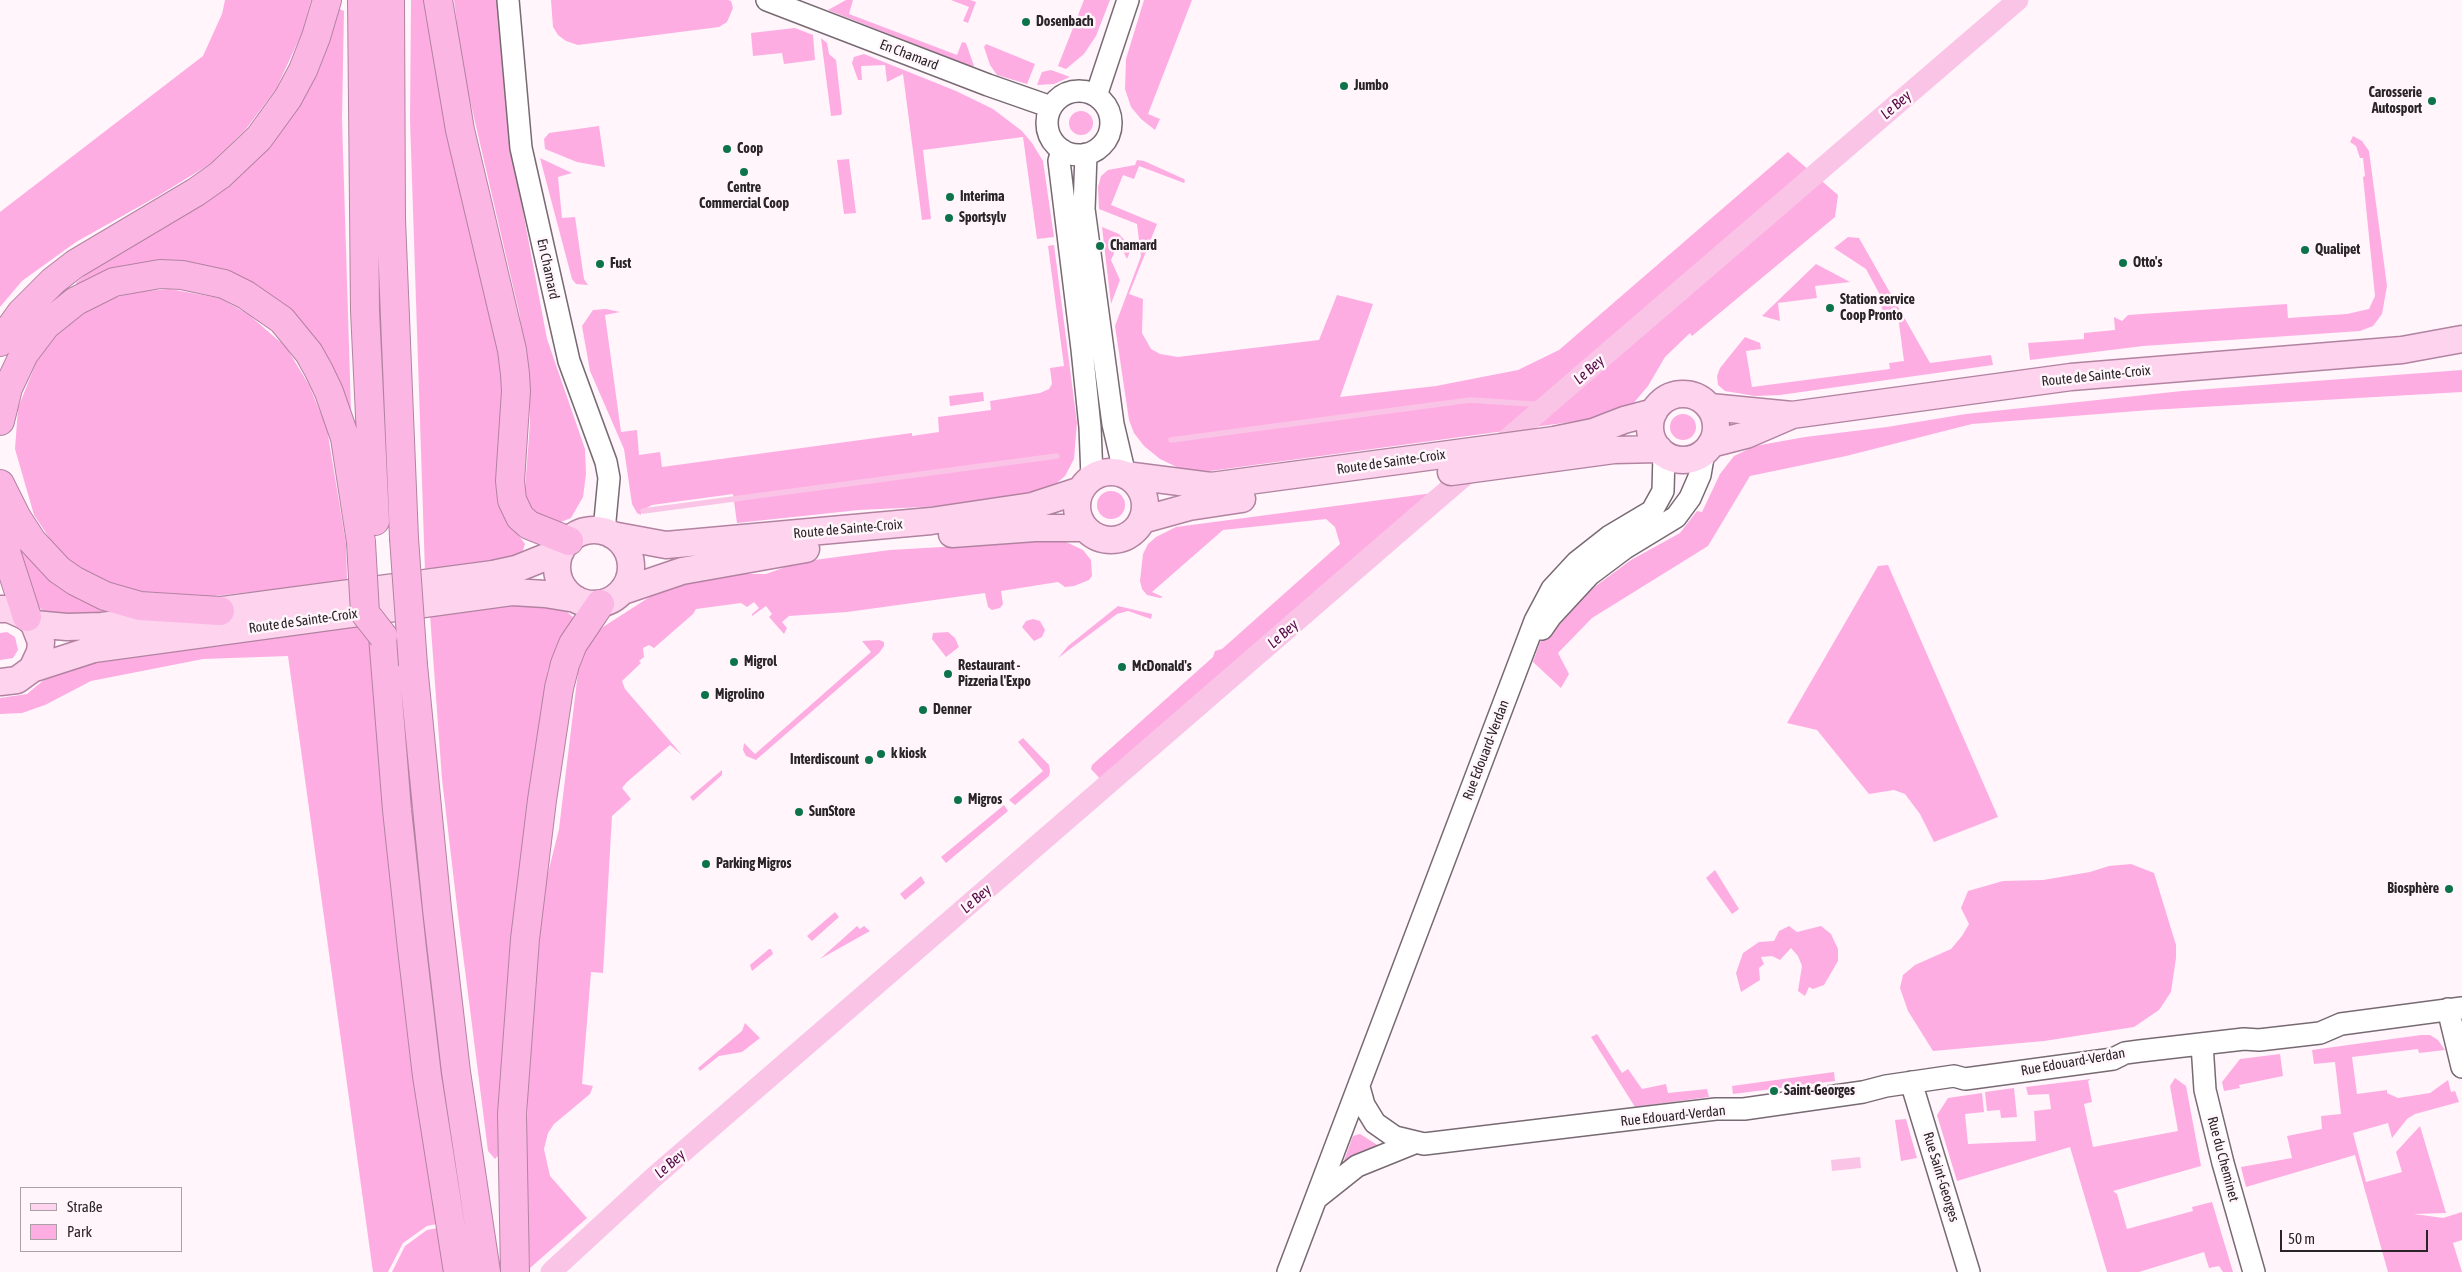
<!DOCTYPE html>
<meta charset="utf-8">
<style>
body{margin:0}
#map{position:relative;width:2462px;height:1272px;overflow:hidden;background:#fff5fb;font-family:"Asap Condensed",sans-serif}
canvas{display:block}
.legend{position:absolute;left:20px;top:1187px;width:162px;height:65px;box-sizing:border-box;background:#fff5fb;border:1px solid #a9a1a6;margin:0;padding:6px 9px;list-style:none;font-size:15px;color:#292427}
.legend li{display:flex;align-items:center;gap:10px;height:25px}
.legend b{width:25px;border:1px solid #a9a1a6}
.scale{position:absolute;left:2280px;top:1230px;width:148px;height:22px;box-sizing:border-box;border:2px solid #292427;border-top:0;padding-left:6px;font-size:15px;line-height:18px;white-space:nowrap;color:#292427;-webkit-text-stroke:4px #fff5fb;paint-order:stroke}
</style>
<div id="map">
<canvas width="2462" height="1272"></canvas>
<ul class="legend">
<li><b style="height:6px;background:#fdd3ee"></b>Straße</li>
<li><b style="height:14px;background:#feade3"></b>Park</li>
</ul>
<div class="scale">50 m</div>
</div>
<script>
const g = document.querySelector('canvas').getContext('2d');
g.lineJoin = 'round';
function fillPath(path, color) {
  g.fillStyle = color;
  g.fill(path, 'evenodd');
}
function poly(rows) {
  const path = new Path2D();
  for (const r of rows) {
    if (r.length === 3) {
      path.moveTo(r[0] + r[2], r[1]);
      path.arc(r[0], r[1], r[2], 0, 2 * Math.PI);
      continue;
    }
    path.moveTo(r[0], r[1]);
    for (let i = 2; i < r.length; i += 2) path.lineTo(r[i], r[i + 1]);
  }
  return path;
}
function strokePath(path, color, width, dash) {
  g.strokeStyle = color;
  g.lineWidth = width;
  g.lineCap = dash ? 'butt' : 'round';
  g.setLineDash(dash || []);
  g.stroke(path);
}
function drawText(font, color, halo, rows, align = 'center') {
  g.font = font + ' "Asap Condensed",sans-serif';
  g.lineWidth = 5;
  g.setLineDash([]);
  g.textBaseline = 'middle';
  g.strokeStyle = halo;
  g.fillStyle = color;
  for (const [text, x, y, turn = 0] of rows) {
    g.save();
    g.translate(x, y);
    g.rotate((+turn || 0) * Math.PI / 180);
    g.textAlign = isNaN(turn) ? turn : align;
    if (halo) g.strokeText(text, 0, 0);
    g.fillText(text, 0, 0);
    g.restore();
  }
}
fillPath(poly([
 [225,0,311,0,302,33,276,89,246,129,210,164,158,196,76,242,22,281,0,307,0,212,203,56,222,14],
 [411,0,430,0,501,337,517,533,525,544,522,553,512,559,425,572,410,120],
 [454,0,499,0,512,153,547,339,585,449,586,474,583,497,571,518,556,524,542,522,524,502,530,423,529,370,519,312,463,70],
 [551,0,728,0,731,1,733,8,727,22,719,27,578,45,566,41,558,35,553,27],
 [846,0,853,0,849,14,957,55,962,42,966,43,974,66,972,67,828,10],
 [951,0,970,0,976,2,968,23,963,21,969,7],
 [1084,0,1110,0,1096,36,1084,54,1066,69,1058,66],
 [1144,0,1192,0,1148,114,1160,119,1155,130,1141,119,1131,107,1125,89,1126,59],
 [338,8,344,11,342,119,351,412,347,413,329,373,221,275,77,286,76,283,93,268,227,182],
 [795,28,813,35,815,60,784,64,782,53,753,56,751,33],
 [821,38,827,43,829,54,836,60,842,113,841,115,831,116],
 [986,44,1035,64,1027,84,997,75,990,65,984,47],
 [864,54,956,91,993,109,1022,131,1032,143,1043,161,1054,237,1037,239,1023,137,923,150,931,219,922,220,903,74,887,82,885,65,861,66,862,80,858,80,852,63,854,57],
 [1051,70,1070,77,1054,84,1037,85,1042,72],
 [1081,123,12],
 [599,126,605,167,577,162,545,149,544,139,549,133],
 [2353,136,2362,141,2369,151,2387,286,2382,314,2373,326,2360,331,2143,346,2030,360,2028,343,2084,339,2084,333,2115,330,2114,317,2122,321,2128,315,2287,304,2288,318,2347,314,2369,309,2375,296,2363,177,2365,176,2363,158,2360,158,2356,146,2350,142],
 [1788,152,1838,195,1835,217,1692,336,1690,333,1665,357,1648,386,1632,405,1593,419,1210,471,1183,470,1160,459,1144,446,1134,433,1129,420,1115,326,1141,256,1137,224,1099,209,1098,187,1101,176,1108,170,1135,165,1137,160,1144,161,1184,179,1185,181,1184,183,1139,166,1134,179,1123,175,1111,205,1157,224,1129,294,1143,299,1142,333,1151,349,1160,354,1178,357,1319,340,1337,295,1373,304,1340,397,1436,386,1518,370,1559,350],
 [540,158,572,173,558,177,562,218,575,217,584,279,588,285,576,284,572,279],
 [849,159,856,213,844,214,837,160],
 [1102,227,1119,234,1129,245,1130,251,1127,259,1121,247,1117,247,1111,260,1120,280,1111,304],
 [1848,237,1859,238,1930,363,1991,355,1993,365,1780,395,1755,396,1725,391,1718,385,1717,376,1720,368,1745,337,1760,343,1761,349,1746,351,1752,387,1890,369,1889,363,1904,361,1898,316,1883,318,1880,295,1866,269,1834,248],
 [1054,245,1077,423,1074,459,1065,476,1052,487,1025,495,943,506,859,510,737,523,733,494,652,505,641,511,641,515,637,513,632,504,624,449,590,371,582,326,593,310,606,309,620,312,605,315,621,432,637,430,639,455,660,452,662,467,912,433,912,436,939,432,938,417,991,410,990,401,1040,393,1049,389,1052,384,1050,368,1064,366,1048,246],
 [1816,264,1850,282,1815,286,1817,298,1778,303,1780,321,1762,316],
 [170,289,219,298,248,314,286,347,309,385,327,429,346,544,347,581,188,599,131,593,98,579,72,564,50,539,34,515,15,449,18,408,40,353,64,326,100,302,135,292],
 [2462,370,2462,392,2150,410,1972,424,1846,456,1750,476,1708,546,1592,618,1558,653,1569,674,1561,688,1533,662,1540,642,1554,622,1574,602,1631,560,1680,533,1697,511,1702,512,1720,474,1734,456,1755,446,1805,437,1887,427,1966,414,2182,391],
 [983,392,984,401,950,406,949,396],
 [1683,427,13],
 [1111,505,14],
 [1441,492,1104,783,1091,769,1092,765,1213,657,1215,651,1222,649,1340,544,1335,527,1326,519,1223,530,1152,592,1163,597,1160,598,1147,595,1142,589,1140,581,1143,554,1148,544,1156,537,1176,527],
 [12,527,122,615,46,614,32,600],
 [1045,541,1066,542,1083,550,1091,560,1092,576,1089,580,1074,586,1065,587,1058,582,1001,591,1003,604,1000,608,992,610,988,607,985,593,847,612,789,616,782,622,787,628,784,634,769,617,772,614,766,606,752,616,752,614,759,608,754,602,747,607,741,603,696,609,693,614,654,648,649,645,643,648,644,657,639,661,641,663,622,681,625,689,682,755,670,745,627,782,622,788,631,799,612,816,603,973,591,972,582,1084,593,1086,590,1094,554,1124,548,1133,544,1149,550,1176,587,1218,530,1268,526,1180,528,1068,539,909,559,829,579,664,591,640,603,627,662,589,723,574,766,574,799,562,890,550],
 [1888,565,1998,817,1934,842,1920,814,1905,794,1894,790,1869,794,1817,730,1787,723,1878,566],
 [500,604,548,606,565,610,574,618,548,669,532,775,507,991,502,1066,504,1149,495,1159,488,1151,458,915,442,779,430,615],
 [1118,606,1152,614,1151,619,1128,611,1117,614,1058,658,1068,646],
 [368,617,376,674,395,922,413,1079,442,1223,427,1226,403,1243,388,1272,373,1272,372,1265,288,656,203,659,91,681,45,705,22,713,0,714,0,698,27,694,45,679,92,661],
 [1033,619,1040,621,1045,630,1042,637,1034,641,1022,627,1026,621],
 [7,632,15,637,18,650,13,658,0,660,0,633],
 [948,632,955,638,959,647,946,657,932,639,933,633],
 [879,640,884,642,884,646,879,653,756,760,746,756,743,750,744,743,755,754,871,652,862,641],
 [1023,738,1049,765,1050,771,1049,776,1015,805,1009,800,1043,771,1018,742],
 [722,770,722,775,693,801,690,797],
 [1004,805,1008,811,946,863,941,857],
 [2131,864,2154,873,2176,945,2176,958,2171,992,2159,1010,2134,1027,2044,1041,1933,1051,1908,1011,1900,988,1903,975,1915,965,1951,949,1962,936,1969,924,1961,908,1968,891,2003,881,2043,880,2090,872,2109,866],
 [1715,870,1739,909,1732,914,1706,878],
 [921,876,925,883,905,900,900,894],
 [835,912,839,917,812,941,807,936],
 [857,926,860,929,864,926,870,931,820,959],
 [1789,926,1797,932,1821,926,1831,934,1838,949,1838,961,1824,985,1813,989,1809,987,1805,996,1798,991,1802,966,1798,956,1791,948,1780,960,1772,956,1761,957,1764,964,1759,968,1760,980,1741,992,1736,973,1743,953,1759,942,1774,941,1779,931],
 [769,949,771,949,773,954,752,971,750,965],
 [745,1023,760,1038,742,1052,719,1056,700,1071,698,1068,742,1031],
 [1597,1034,1622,1073,1628,1069,1642,1089,1666,1084,1668,1093,1707,1089,1709,1097,1635,1107,1591,1037],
 [2421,1035,2430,1035,2438,1040,2445,1050,2419,1053,2418,1049,2352,1057,2357,1094,2387,1090,2387,1093,2398,1098,2430,1093,2448,1080,2451,1092,2455,1091,2459,1102,2415,1114,2407,1119,2392,1138,2388,1123,2353,1133,2366,1182,2402,1172,2396,1152,2420,1126,2446,1213,2414,1214,2443,1218,2462,1212,2462,1240,2453,1243,2462,1272,2388,1272,2355,1155,2246,1187,2241,1167,2292,1158,2287,1136,2322,1129,2321,1116,2341,1114,2335,1062,2314,1064,2312,1050],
 [2280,1054,2283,1076,2239,1085,2240,1088,2224,1091,2222,1082,2240,1059],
 [1834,1072,1835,1081,1733,1094,1732,1086],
 [2175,1078,2186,1086,2201,1166,2113,1191,2117,1194,2127,1229,2193,1211,2192,1207,2212,1202,2233,1272,2223,1272,2219,1266,2209,1268,2204,1252,2139,1272,2107,1272,2070,1147,1957,1181,1937,1115,1948,1098,1982,1093,1984,1112,1965,1114,1968,1144,2036,1141,2034,1111,2051,1109,2049,1094,2028,1095,2026,1087,2091,1079,2088,1081,2092,1102,2084,1104,2093,1147,2178,1131,2170,1086],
 [2014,1088,2017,1117,2001,1118,2000,1110,1987,1111,1985,1092],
 [1906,1119,1917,1158,1901,1161,1895,1120],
 [1360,1134,1379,1146,1342,1166,1353,1136],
 [443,1227,450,1272,392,1272,405,1246,427,1230]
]), '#feade3');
fillPath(poly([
 [1860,1157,1861,1168,1832,1171,1831,1160]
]), '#fac4e7');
strokePath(poly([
 [1171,440,1470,400,1546,405],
 [643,511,1057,456]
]), '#fac4e7', 5.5);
strokePath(poly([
 [551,1272,654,1177,1398,533,2018,0]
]), '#fac4e7', 21);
const minor = poly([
 [508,0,521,148,569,361,606,462,609,478,604,531],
 [767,0,988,85,1051,107],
 [1079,123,32],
 [1096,96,1128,0],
 [1062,150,1059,161,1082,349,1090,427,1092,477],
 [1086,154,1084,209,1113,424,1125,475],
 [1542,629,1551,616,1589,575,1625,548,1676,517,1690,498,1700,475,1704,452],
 [2448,1009,2462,1067],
 [2202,1044,2205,1090,2223,1163,2254,1272],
 [1911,1082,1969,1272],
 [1359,1087,1364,1105,1375,1123,1395,1137,1424,1144,1716,1109,1744,1109,1863,1092,1886,1086,1954,1076,1965,1079,2113,1059,2125,1053,2140,1051,2244,1039,2259,1040,2320,1033,2341,1024,2462,1008],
 [1318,1197,1357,1166,1414,1143],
 [1288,1272,1535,621,1552,589,1577,562,1610,536,1652,511,1663,491,1664,454]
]);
const major = poly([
 [1683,427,33],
 [1710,407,1792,415,2071,377,2402,350,2462,339],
 [1711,444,1746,435,1790,416],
 [1451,472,1614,450,1659,449],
 [1111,506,34],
 [1125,475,1211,486,1554,440,1593,432,1624,420,1654,412],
 [1142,520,1189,507,1242,499],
 [594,567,37],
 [952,534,1035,528,1085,528],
 [612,535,666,545,931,521,1032,506,1081,490],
 [623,591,682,571,806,549],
 [0,609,9,609,27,617,34,624,41,642,40,652,32,669,17,680,0,682],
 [34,624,67,627,102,626,493,574,516,569,561,551],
 [32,669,94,649,512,592,545,594,576,599]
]);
const highway = poly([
 [362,0,365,311,375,521],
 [390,0,391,219,404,538],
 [438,0,460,130,512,350,515,374,516,391,510,481,512,500,520,517,529,525,569,541],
 [0,342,21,313,53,281,75,264,196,192,220,175,259,138,288,98,303,70,316,37,327,0],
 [0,421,8,388,24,354,46,325,76,301,114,282,160,274,182,275,224,284,246,295,282,320,309,353,319,371,329,392,345,438,361,542],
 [0,484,17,518,32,541,59,570,75,581,105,596,140,606,220,611],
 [0,511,7,555,27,617],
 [383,636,397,810,412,949,427,1076,458,1272],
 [413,665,437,909,456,1072,486,1272],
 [515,1272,512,1114,525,939,542,800,559,688,565,664,573,644,600,604]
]);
strokePath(minor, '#776a72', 24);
strokePath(major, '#b283a1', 29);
strokePath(highway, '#b283a1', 30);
strokePath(minor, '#fff', 21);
strokePath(major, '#fdd3ee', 26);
strokePath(highway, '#fbb6e3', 28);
const highwayBridge = poly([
 [404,538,413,665],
 [361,542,365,613,383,636]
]);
strokePath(highwayBridge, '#b283a1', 30, []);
strokePath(highwayBridge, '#fbb6e3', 28);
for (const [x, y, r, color] of [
 [1026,22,5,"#0c734b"],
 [1344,86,5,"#0c734b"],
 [2432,101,5,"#0c734b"],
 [727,149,5,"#0c734b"],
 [744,172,5,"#0c734b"],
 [950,197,5,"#0c734b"],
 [949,218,5,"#0c734b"],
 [1100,246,5,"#0c734b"],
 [2305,250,5,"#0c734b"],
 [2123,263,5,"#0c734b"],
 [600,264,5,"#0c734b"],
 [1830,308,5,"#0c734b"],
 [734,662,5,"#0c734b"],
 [1122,667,5,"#0c734b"],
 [948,674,5,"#0c734b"],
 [705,695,5,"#0c734b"],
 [923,710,5,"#0c734b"],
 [881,754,5,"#0c734b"],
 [869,760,5,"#0c734b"],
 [958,800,5,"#0c734b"],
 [799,812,5,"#0c734b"],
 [706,864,5,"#0c734b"],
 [2449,889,5,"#0c734b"],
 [1774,1091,5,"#0c734b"]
]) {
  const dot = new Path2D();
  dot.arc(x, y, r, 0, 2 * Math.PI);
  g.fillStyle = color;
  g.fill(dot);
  strokePath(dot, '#fff5fb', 2);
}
drawText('bold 14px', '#292427', '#fff5fb', [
 ["Dosenbach",1036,22],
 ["Jumbo",1354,86],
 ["Carosserie",2422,93,"right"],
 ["Autosport",2422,109,"right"],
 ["Coop",737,149],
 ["Centre",744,188,"center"],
 ["Commercial Coop",744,204,"center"],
 ["Interima",960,197],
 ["Sportsylv",959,218],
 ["Chamard",1110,246],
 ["Qualipet",2315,250],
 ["Otto's",2133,263],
 ["Fust",610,264],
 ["Station service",1840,300],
 ["Coop Pronto",1840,316],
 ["Migrol",744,662],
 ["Restaurant -",958,666],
 ["Pizzeria l'Expo",958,682],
 ["McDonald's",1132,667],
 ["Migrolino",715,695],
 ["Denner",933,710],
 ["k kiosk",891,754],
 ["Interdiscount",859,760,"right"],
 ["Migros",968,800],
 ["SunStore",809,812],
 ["Parking Migros",716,864],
 ["Biosphère",2439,889,"right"],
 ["Saint-Georges",1784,1091]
], 'left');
drawText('14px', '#292427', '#fff5fb', [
 ["En Chamard",909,55,21],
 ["En Chamard",548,269,78],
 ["Route de Sainte-Croix",2096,376,-6],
 ["Route de Sainte-Croix",1391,462,-8],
 ["Route de Sainte-Croix",848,529,-5],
 ["Route de Sainte-Croix",303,621,-8],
 ["Rue Edouard-Verdan",1486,750,-69],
 ["Rue Edouard-Verdan",2073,1062,-10],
 ["Rue Edouard-Verdan",1673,1116,-6],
 ["Rue du Cheminet",2223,1159,75],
 ["Rue Saint-Georges",1941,1177,73]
]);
drawText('italic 15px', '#540643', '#fff5fb', [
 ["Le Bey",1896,105,-41],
 ["Le Bey",1589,370,-41],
 ["Le Bey",1283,634,-41],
 ["Le Bey",976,899,-41],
 ["Le Bey",670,1164,-41]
]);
</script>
